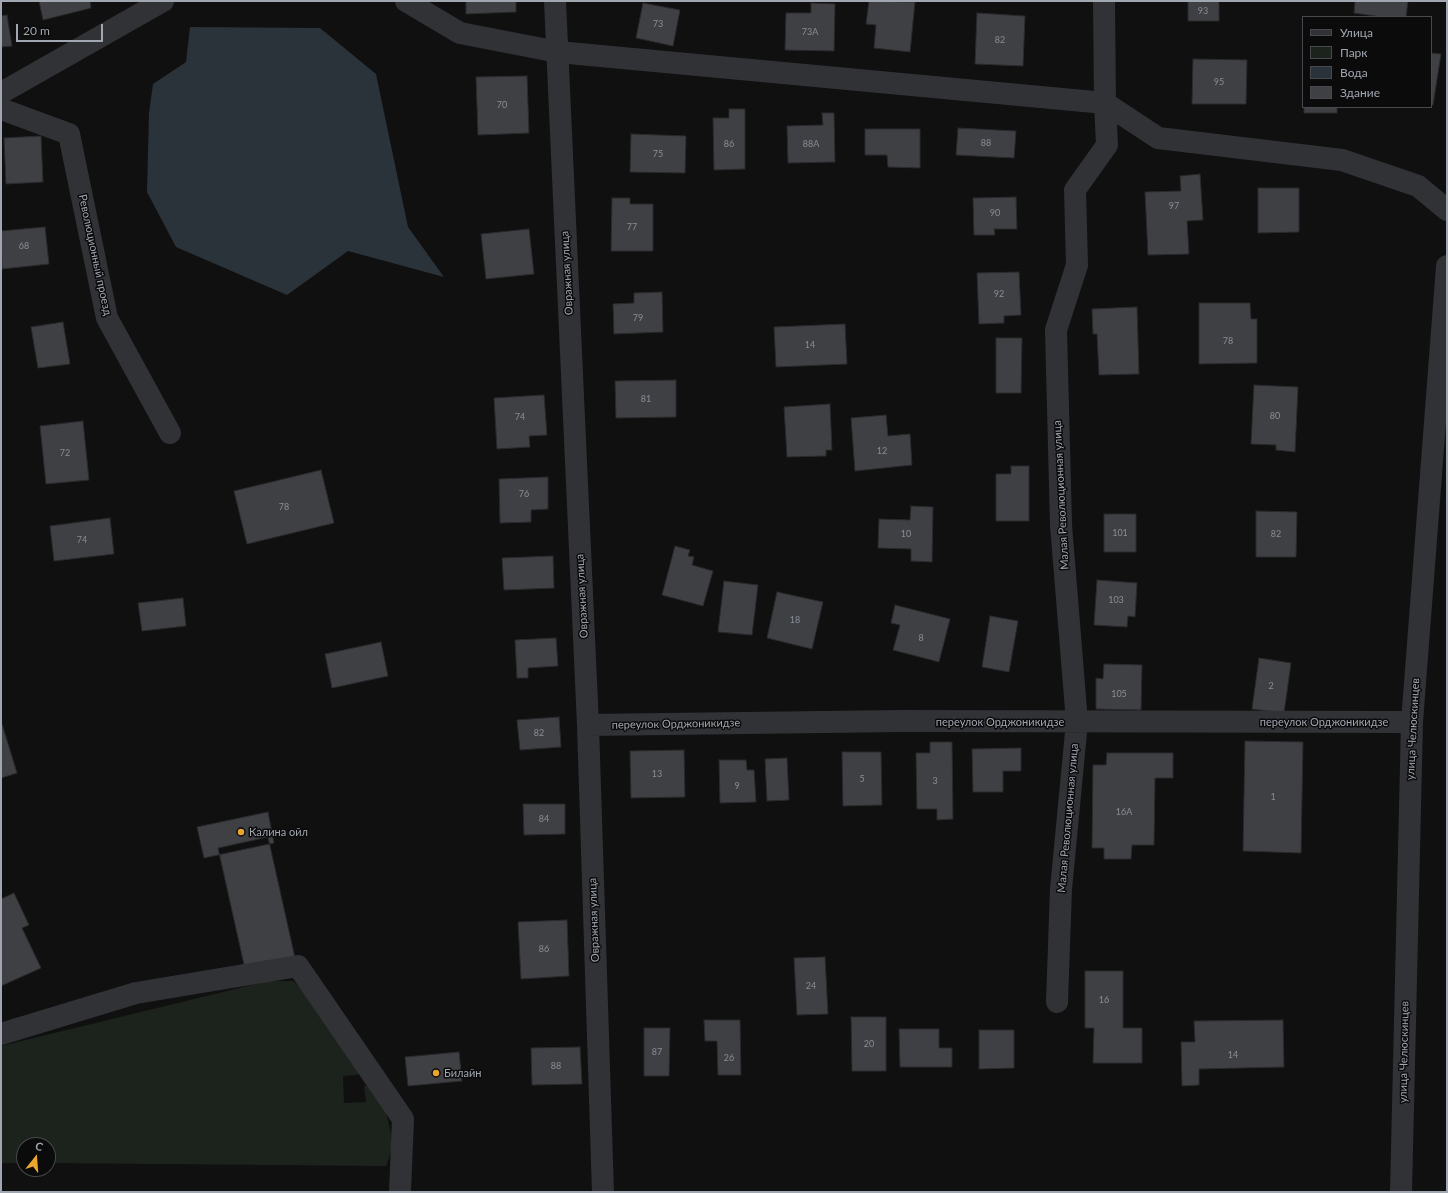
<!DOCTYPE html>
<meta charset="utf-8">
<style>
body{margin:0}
#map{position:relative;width:1448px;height:1193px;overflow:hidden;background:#101011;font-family:Lato,sans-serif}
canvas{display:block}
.frame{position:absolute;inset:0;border:2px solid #a1a7b1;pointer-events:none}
.legend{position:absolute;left:1302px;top:16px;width:130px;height:92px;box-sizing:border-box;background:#0b0b0c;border:1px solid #47494e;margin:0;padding:5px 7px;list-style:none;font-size:12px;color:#a1a7b1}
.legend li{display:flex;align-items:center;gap:8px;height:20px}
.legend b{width:20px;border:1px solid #47494e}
.north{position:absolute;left:16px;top:1137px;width:40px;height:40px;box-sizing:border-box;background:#0b0b0c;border:1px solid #47494e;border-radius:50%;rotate:17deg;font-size:11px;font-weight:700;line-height:16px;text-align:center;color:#a1a7b1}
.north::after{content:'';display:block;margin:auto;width:14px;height:18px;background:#eaa52f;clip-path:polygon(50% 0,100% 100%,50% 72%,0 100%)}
.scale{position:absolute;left:16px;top:24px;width:87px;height:18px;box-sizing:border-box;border:2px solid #a1a7b1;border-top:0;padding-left:5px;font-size:12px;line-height:14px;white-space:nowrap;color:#a1a7b1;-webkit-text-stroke:3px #0b0b0c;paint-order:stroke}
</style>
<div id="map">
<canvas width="1448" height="1193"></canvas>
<div class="frame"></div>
<ul class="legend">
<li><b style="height:5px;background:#313236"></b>Улица</li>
<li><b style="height:11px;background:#1c231d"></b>Парк</li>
<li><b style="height:11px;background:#2a3339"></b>Вода</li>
<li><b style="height:11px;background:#3f4044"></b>Здание</li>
</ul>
<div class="north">С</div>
<div class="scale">20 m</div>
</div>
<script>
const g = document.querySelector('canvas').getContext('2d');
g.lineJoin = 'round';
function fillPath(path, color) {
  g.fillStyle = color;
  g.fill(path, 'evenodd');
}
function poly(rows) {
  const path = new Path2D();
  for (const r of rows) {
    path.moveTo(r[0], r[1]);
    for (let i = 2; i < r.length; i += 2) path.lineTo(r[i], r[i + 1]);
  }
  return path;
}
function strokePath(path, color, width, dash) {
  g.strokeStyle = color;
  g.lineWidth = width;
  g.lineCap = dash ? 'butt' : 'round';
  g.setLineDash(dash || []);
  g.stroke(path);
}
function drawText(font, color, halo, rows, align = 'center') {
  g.font = font + ' Lato,sans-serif';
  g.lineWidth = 3;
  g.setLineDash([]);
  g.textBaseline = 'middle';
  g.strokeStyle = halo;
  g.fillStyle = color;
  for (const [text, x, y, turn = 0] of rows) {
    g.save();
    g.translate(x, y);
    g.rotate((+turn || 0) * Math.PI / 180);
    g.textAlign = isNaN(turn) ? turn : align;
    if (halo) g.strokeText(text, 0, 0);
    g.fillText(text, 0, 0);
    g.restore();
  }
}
fillPath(poly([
 [268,981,293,981,308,995,365,1074,343,1076,344,1103,366,1102,364,1086,373,1085,385,1108,391,1133,391,1152,386,1166,48,1163,48,1145,24,1145,24,1163,1,1163,1,1046]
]), '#1c231d');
fillPath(poly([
 [190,27,320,28,376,74,408,227,444,277,348,251,287,295,176,247,147,192,149,113,153,84,186,62]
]), '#2a3339');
const building = poly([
 [39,1,90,1,91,8,43,20,39,1],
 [466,1,516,1,516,12,466,14,466,1],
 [869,1,915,2,910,52,874,48,876,25,866,24,869,1],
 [1188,1,1219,1,1219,21,1188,21,1188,1],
 [1355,1,1408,1,1406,17,1382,17,1354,13,1355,1],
 [643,3,680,10,673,46,636,38,643,3],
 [811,3,835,4,834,51,785,50,786,13,811,13,811,3],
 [977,13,1025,16,1023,66,975,64,977,13],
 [7,15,12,46,1,47,1,16,7,15],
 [1431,53,1441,54,1433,105,1431,105,1431,53],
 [1193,59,1247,60,1246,104,1192,104,1193,59],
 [527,76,529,133,478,135,476,77,527,76],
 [1304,107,1337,107,1337,113,1304,113,1304,107],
 [729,109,745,109,745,169,714,170,713,118,729,118,729,109],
 [822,113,834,113,835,162,788,163,787,126,823,125,822,113],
 [958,128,1016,131,1014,158,956,155,958,128],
 [865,129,920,129,920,168,888,167,887,155,865,155,865,129],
 [631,134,686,136,685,173,630,172,631,134],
 [41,136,43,182,6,184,4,138,41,136],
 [1200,174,1203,220,1187,221,1189,254,1148,255,1145,192,1181,191,1180,176,1200,174],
 [1258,188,1299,188,1299,232,1258,233,1258,188],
 [1016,197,1017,229,994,229,995,235,974,235,973,198,1016,197],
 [612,198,630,198,630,204,653,204,653,251,611,251,612,198],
 [45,227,49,264,2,269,1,231,45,227],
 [529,229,534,274,486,279,481,234,529,229],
 [1019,272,1021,315,1004,316,1004,323,979,324,977,273,1019,272],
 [662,292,663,332,614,334,613,304,634,303,634,293,662,292],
 [1199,303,1250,303,1251,319,1257,319,1257,363,1199,364,1199,303],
 [1137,307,1139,374,1099,375,1097,334,1093,334,1092,309,1137,307],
 [63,322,70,364,38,368,31,327,63,322],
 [845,324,847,364,776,367,774,327,845,324],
 [996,338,1022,338,1021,393,996,393,996,338],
 [676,380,676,417,616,418,615,381,676,380],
 [1254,385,1298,387,1295,452,1276,450,1276,445,1251,444,1254,385],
 [544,395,547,435,529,436,530,447,497,449,494,398,544,395],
 [830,404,832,450,826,450,826,456,787,457,784,407,830,404],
 [886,415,888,436,910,434,912,465,855,471,851,418,886,415],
 [83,421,89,480,46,484,40,426,83,421],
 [1011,466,1029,466,1029,521,996,521,996,474,1011,474,1011,466],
 [321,470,334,523,247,544,234,491,321,470],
 [548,477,548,509,531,510,531,522,500,523,499,479,548,477],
 [911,506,933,507,932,562,911,561,911,549,878,548,879,519,910,520,911,506],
 [1256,511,1297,512,1296,557,1256,557,1256,511],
 [1104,514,1136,514,1136,552,1104,552,1104,514],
 [110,518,114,554,54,561,50,526,110,518],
 [675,546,690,550,688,556,694,557,692,565,713,571,703,606,662,595,675,546],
 [553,556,554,588,504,590,502,558,553,556],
 [1097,580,1137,583,1135,617,1128,616,1127,627,1094,625,1097,580],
 [724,581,758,585,752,635,718,632,724,581],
 [777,592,823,602,812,649,767,638,777,592],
 [183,598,186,626,142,631,138,603,183,598],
 [895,605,950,619,939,662,893,650,900,625,891,623,895,605],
 [990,616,1018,621,1009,672,982,667,990,616],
 [556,638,558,666,528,668,528,678,517,678,515,640,556,638],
 [381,642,388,676,332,688,325,654,381,642],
 [1259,658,1291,663,1284,713,1252,709,1259,658],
 [1104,664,1142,665,1141,710,1096,709,1096,678,1103,679,1104,664],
 [559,717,561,747,520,750,517,720,559,717],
 [1,724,2,724,17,773,1,778,1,724],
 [1245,741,1303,742,1301,853,1243,851,1245,741],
 [930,742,952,742,953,819,937,820,937,809,917,809,916,753,930,753,930,742],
 [1021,748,1021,771,1003,771,1003,792,973,792,972,749,1021,748],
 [684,750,685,797,631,798,630,751,684,750],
 [842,752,881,752,882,805,843,806,842,752],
 [1107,753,1173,753,1173,778,1155,778,1154,845,1132,845,1131,859,1104,859,1104,848,1092,848,1093,765,1106,765,1107,753],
 [787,758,789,800,767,801,765,759,787,758],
 [719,760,746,760,747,770,754,770,756,802,720,803,719,760],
 [523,804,565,804,565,834,524,835,523,804],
 [268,812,274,843,204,858,197,827,268,812],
 [268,837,295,958,245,969,218,848,268,837],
 [14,893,29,925,22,928,41,968,1,986,1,899,14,893],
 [567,920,569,976,521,979,518,922,567,920],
 [825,957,828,1014,797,1015,794,958,825,957],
 [1085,971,1123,971,1123,1028,1142,1028,1142,1063,1093,1063,1094,1028,1085,1028,1085,971],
 [851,1017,886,1017,886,1071,852,1071,851,1017],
 [704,1020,740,1020,741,1075,718,1075,717,1041,705,1041,704,1020],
 [1283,1020,1284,1067,1199,1069,1199,1085,1182,1086,1181,1042,1195,1042,1194,1021,1283,1020],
 [644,1028,670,1028,669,1076,644,1076,644,1028],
 [899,1029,939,1029,939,1048,952,1048,952,1067,900,1067,899,1029],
 [979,1030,1014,1030,1014,1068,979,1069,979,1030],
 [580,1047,582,1084,532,1085,531,1048,580,1047],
 [459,1052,462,1081,408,1086,405,1057,459,1052]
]);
fillPath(building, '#3f4044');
strokePath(building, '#2a2a2d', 1);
strokePath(poly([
 [406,1,460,33,558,52,1105,103,1158,138,1342,160,1418,186,1447,210],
 [555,1,588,725,603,1192],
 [1,93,163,1],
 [1,109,69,134,107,318,170,433],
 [588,725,901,721,1412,722],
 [1057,1002,1061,889,1077,722,1061,525,1056,330,1077,265,1075,190,1107,145,1105,103,1104,1],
 [1,1034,136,993,298,966,403,1119,400,1192],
 [1401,1192,1412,722,1447,266]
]), '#313236', 22);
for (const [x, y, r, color] of [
 [241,832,4,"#eaa52f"],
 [436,1073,4,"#eaa52f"]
]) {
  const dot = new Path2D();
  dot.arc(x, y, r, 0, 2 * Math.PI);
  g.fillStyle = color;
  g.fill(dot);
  strokePath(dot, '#0b0b0c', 1.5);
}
drawText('9px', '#888d96', null, [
 ["93",1203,11],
 ["73",658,24],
 ["73А",810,32],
 ["82",1000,40],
 ["95",1219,82],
 ["70",502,105],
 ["88",986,143],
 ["86",729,144],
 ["88А",811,144],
 ["75",658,154],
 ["97",1174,206],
 ["90",995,213],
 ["77",632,227],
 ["68",24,246],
 ["92",999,294],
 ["79",638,318],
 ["78",1228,341],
 ["14",810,345],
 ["81",646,399],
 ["80",1275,416],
 ["74",520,417],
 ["12",882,451],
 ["72",65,453],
 ["76",524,494],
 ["78",284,507],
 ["101",1120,533],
 ["10",906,534],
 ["82",1276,534],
 ["74",82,540],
 ["103",1116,600],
 ["18",795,620],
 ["8",921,638],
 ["2",1271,686],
 ["105",1119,694],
 ["82",539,733],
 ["13",657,774],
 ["5",862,779],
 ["3",935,781],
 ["9",737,786],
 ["1",1273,797],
 ["16А",1124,812],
 ["84",544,819],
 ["86",544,949],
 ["24",811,986],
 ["16",1104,1000],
 ["20",869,1044],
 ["87",657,1052],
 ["14",1233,1055],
 ["26",729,1058],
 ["88",556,1066]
]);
drawText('11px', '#a1a7b1', '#0b0b0c', [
 ["Революционный проезд",95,255,78],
 ["Овражная улица",567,273,-93],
 ["Малая Революционная улица",1061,495,-93],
 ["Овражная улица",582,596,-93],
 ["переулок Орджоникидзе",1000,722],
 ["переулок Орджоникидзе",1324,722],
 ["переулок Орджоникидзе",676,724,-1],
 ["улица Челюскинцев",1413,729,-87],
 ["Малая Революционная улица",1068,818,-85],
 ["Овражная улица",594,920,-92],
 ["улица Челюскинцев",1404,1052,-89]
]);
drawText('11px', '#a1a7b1', '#0b0b0c', [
 ["Калина ойл",249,832],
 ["Билайн",444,1073]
], 'left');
</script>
